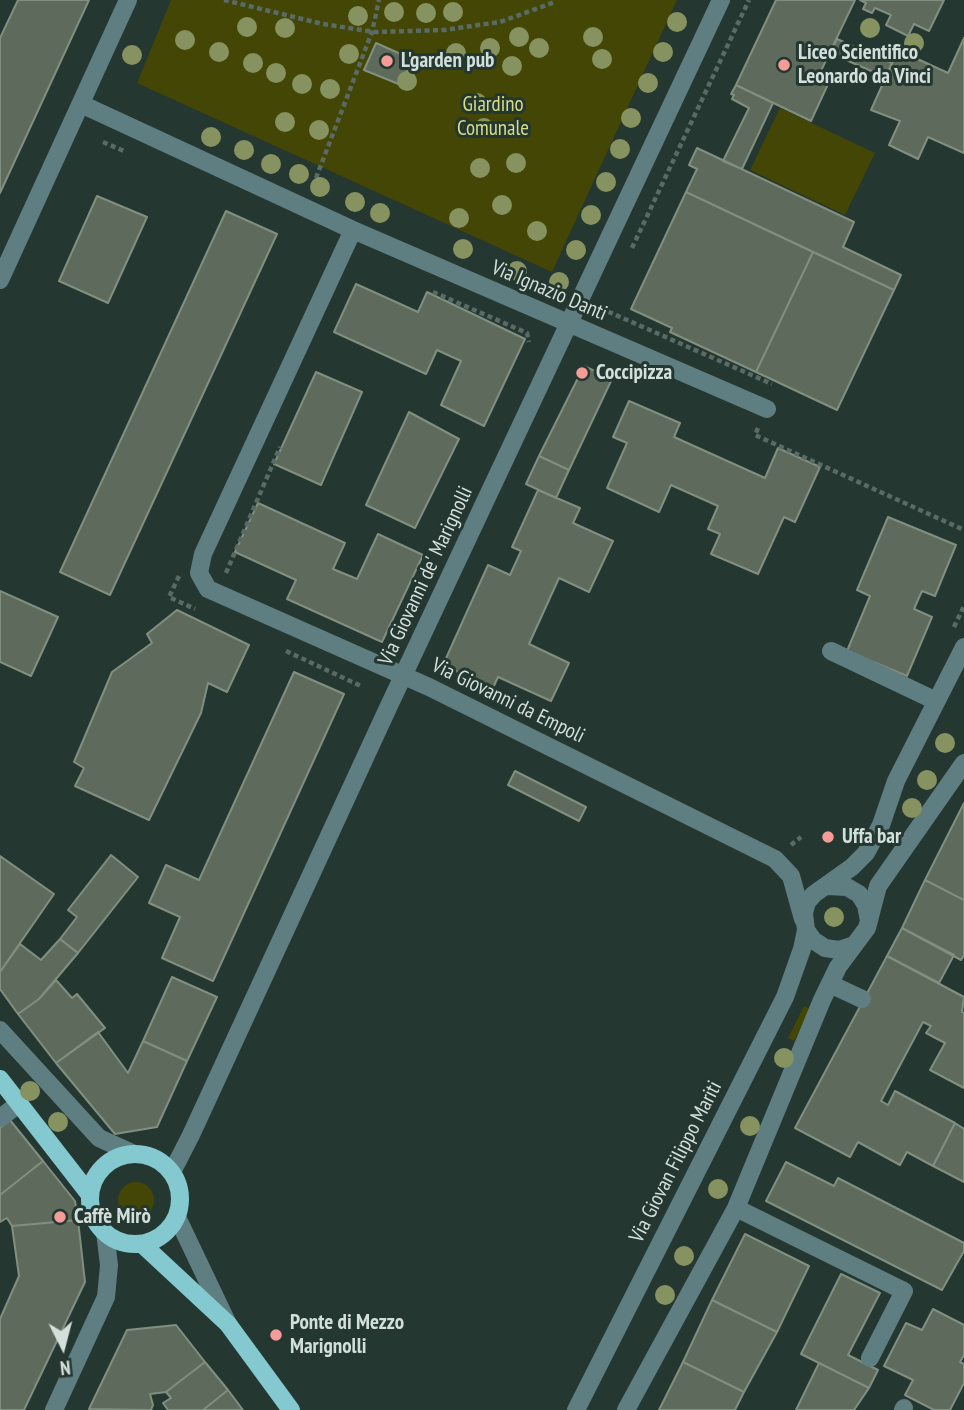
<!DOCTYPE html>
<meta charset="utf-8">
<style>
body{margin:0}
#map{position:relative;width:964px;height:1410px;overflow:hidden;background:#243731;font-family:"PT Sans Narrow",sans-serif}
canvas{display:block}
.north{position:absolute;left:28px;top:1312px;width:70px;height:70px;-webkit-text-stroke:5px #243731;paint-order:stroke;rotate:174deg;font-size:19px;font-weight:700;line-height:28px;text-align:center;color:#d3dfdb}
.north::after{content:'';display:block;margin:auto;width:24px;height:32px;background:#d3dfdb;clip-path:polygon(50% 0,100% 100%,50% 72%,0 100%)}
</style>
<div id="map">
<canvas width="964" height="1410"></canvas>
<div class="north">N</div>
</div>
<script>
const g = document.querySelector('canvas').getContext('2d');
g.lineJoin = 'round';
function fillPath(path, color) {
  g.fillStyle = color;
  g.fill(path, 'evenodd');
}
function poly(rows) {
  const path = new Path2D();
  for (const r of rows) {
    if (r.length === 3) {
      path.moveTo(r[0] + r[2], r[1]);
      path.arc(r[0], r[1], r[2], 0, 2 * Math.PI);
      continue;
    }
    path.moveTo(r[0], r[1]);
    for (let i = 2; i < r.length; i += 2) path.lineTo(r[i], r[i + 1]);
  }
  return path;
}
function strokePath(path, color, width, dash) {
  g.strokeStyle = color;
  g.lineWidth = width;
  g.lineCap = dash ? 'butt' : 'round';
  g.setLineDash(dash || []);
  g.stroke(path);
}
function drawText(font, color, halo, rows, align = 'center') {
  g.font = font + ' "PT Sans Narrow",sans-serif';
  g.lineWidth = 6;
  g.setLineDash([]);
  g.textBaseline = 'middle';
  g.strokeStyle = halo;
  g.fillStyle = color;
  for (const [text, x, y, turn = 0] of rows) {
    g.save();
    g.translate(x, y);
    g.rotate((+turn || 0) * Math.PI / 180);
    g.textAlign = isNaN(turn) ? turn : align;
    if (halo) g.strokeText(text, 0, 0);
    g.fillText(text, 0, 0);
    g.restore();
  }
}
fillPath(poly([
 [171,0,677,0,552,272,137,83],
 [780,108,875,153,845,215,750,170],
 [804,1006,810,1009,794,1041,788,1038],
 [136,1200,18]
]), '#434604');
const building = poly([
 [18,0,89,0,0,193,0,38,18,0],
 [776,0,855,0,818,77,829,82,811,121,736,85,776,0],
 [860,0,944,0,929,31,914,24,908,36,886,25,891,15,875,8,872,13,863,9,866,3,860,0],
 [964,38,964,153,928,137,918,159,889,145,900,121,871,110,898,50,948,73,964,38],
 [837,39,892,63,885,77,830,53,837,39],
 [376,43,412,59,401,85,364,70,376,43],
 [736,85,773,103,742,169,723,161,749,108,732,99,734,95,731,94,736,85],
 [697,148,854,222,843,247,901,275,894,290,686,192,697,169,689,165,697,148],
 [686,192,813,252,756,372,670,332,672,328,631,309,686,192],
 [97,196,147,217,108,303,59,281,97,196],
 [226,211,277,234,110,595,60,572,226,211],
 [813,252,894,290,837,410,756,372,813,252],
 [356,284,418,312,427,292,525,339,484,426,441,405,461,361,437,350,426,374,334,332,356,284],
 [584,366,612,379,569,470,539,456,584,366],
 [316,372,362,392,321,485,274,464,316,372],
 [629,401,680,423,674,437,765,478,778,448,820,467,795,522,784,517,758,574,711,554,720,534,708,529,718,506,671,485,659,512,607,488,627,443,613,437,629,401],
 [409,412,459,439,415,528,366,505,409,412],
 [539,456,569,470,556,498,526,484,539,456],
 [538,490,580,508,573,523,613,541,589,592,559,578,529,644,569,663,551,701,498,677,493,688,443,665,488,565,510,575,521,551,512,547,538,490],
 [258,503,345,543,333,569,357,579,378,534,423,555,382,642,287,599,296,580,235,552,258,503],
 [888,517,956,545,935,596,922,591,914,609,932,617,907,676,847,651,870,596,857,590,888,517],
 [0,591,58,617,31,676,0,662,0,591],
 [177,610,249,645,227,692,208,683,201,713,149,820,75,786,84,768,74,762,112,672,152,643,147,634,177,610],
 [294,672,344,694,213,981,162,958,180,917,149,903,166,865,199,880,294,672],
 [515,771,586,807,579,821,508,785,515,771],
 [964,803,964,900,925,880,964,803],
 [111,855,138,877,78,953,60,939,77,917,68,910,111,855],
 [0,856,54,894,0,972,0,856],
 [925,880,964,900,964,955,961,960,902,928,925,880],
 [902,928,954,955,939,983,887,956,902,928],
 [60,939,78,953,39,999,18,1014,0,989,0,972,20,944,41,960,60,939],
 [887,956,964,997,962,1012,964,1013,964,1088,930,1070,945,1043,926,1033,931,1026,923,1022,881,1101,888,1105,895,1091,955,1123,933,1166,907,1152,900,1165,858,1142,850,1157,795,1128,887,956],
 [172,977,217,997,187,1061,143,1041,172,977],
 [56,980,72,998,77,994,105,1028,56,1063,18,1014,39,999,56,980],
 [98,1032,128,1073,143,1041,187,1061,157,1127,115,1134,56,1063,98,1032],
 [10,1120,43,1161,0,1195,0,1128,10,1120],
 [955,1123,964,1129,964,1182,933,1166,955,1123],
 [43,1161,75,1201,78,1220,12,1226,7,1218,0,1222,0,1195,43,1161],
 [786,1162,834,1186,838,1178,964,1243,964,1251,942,1290,766,1201,786,1162],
 [78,1220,85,1282,24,1410,0,1410,0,1319,19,1276,12,1226,78,1220],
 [745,1234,809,1266,777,1332,712,1300,745,1234],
 [841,1274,880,1293,848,1355,878,1370,869,1388,801,1354,841,1274],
 [712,1300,777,1332,744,1392,683,1362,712,1300],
 [933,1309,964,1325,964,1355,960,1362,964,1364,964,1383,950,1410,934,1410,905,1395,913,1380,884,1366,906,1323,922,1330,933,1309],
 [176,1325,205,1362,166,1392,150,1394,153,1405,151,1410,89,1409,127,1330,176,1325],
 [205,1362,228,1390,203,1410,168,1410,163,1403,171,1398,166,1392,205,1362],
 [683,1362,744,1392,735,1410,659,1410,683,1362],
 [819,1363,869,1388,854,1410,796,1410,819,1363],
 [228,1390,243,1410,203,1410,228,1390]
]);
fillPath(building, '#5e6b5c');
strokePath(building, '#818f80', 2);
strokePath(poly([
 [224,0,323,24,375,32,444,30,500,22,555,2],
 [103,142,124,151],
 [316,178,372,32,379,0],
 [632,248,749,0],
 [433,292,527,333,529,342],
 [604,306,603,308,609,312,772,384],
 [758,428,755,435,964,530],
 [226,573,280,447],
 [179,576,169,597,195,609],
 [954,627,964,606],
 [286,651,363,687],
 [791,845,801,837]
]), '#5a6b66', 4.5, [5, 3.5]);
strokePath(poly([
 [81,104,353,230,767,409],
 [353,230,203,554,199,573,208,589,429,687,775,859,791,876,803,919],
 [0,280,128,0],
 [831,651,936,701],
 [827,886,847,887,859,894,866,905,869,921],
 [806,930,813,940,825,948,839,950,854,945],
 [830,984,862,999],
 [0,1030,99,1138,132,1153],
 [0,1118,20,1103],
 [172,1172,191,1135,387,710,721,0],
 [736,1208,904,1291,870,1358],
 [177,1217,228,1324],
 [54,1410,106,1297,109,1265,105,1232],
 [576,1410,785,997,802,949,806,930,804,913,807,902,814,894,852,867,866,853,881,825,896,781,964,647],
 [626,1410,736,1208,822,1000,838,967,867,928,878,886,964,763],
 [903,1410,904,1408]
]), '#5e7e81', 18);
strokePath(poly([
 [0,1079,90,1195],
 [135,1199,45],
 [142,1244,228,1324,291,1410]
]), '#84c9d0', 18);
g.fillStyle = '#86925f';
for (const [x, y] of [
 [394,12],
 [453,12],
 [426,13],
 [358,16],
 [677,22],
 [247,27],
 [285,28],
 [870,28],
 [519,37],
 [593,37],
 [185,40],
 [914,43],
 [490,48],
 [539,48],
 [219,52],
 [663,52],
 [456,53],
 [349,54],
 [132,55],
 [602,59],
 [253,63],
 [512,66],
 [276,73],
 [407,81],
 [648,83],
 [302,84],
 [330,89],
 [477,103],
 [631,118],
 [285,122],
 [484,128],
 [319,130],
 [211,137],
 [620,149],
 [244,150],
 [516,163],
 [271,164],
 [480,168],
 [299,174],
 [606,182],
 [320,187],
 [355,202],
 [502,205],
 [380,213],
 [591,215],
 [459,218],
 [537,231],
 [463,249],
 [576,250],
 [517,271],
 [559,282],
 [945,743],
 [927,780],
 [912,808],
 [834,917],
 [784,1058],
 [30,1091],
 [58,1122],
 [750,1126],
 [718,1189],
 [684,1256],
 [665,1295]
]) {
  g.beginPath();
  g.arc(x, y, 10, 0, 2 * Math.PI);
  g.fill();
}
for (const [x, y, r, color] of [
 [387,61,7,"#f59b98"],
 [784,65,7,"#f59b98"],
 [582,373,7,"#f59b98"],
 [828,837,7,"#f59b98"],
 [60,1217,7,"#f59b98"],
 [276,1335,7,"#f59b98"]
]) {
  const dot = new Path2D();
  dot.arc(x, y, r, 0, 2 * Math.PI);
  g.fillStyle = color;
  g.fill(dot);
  strokePath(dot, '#243731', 2.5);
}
drawText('bold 21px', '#d3dfdb', '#243731', [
 ["Liceo Scientifico",798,53],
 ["Leonardo da Vinci",798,77],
 ["L'garden pub",401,61],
 ["Coccipizza",596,373],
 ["Uffa bar",842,837],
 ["Caffè Mirò",74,1217],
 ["Ponte di Mezzo",290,1323],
 ["Marignolli",290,1347]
], 'left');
drawText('21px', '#d6dd84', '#243731', [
 ["Giardino",493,105],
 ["Comunale",493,129]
]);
drawText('21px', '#d3dfdb', '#243731', [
 ["Via Ignazio Danti",549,291,23],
 ["Via Giovanni de' Marignolli",426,576,-65],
 ["Via Giovanni da Empoli",508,701,26],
 ["Via Giovan Filippo Mariti",676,1162,-63]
]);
</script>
